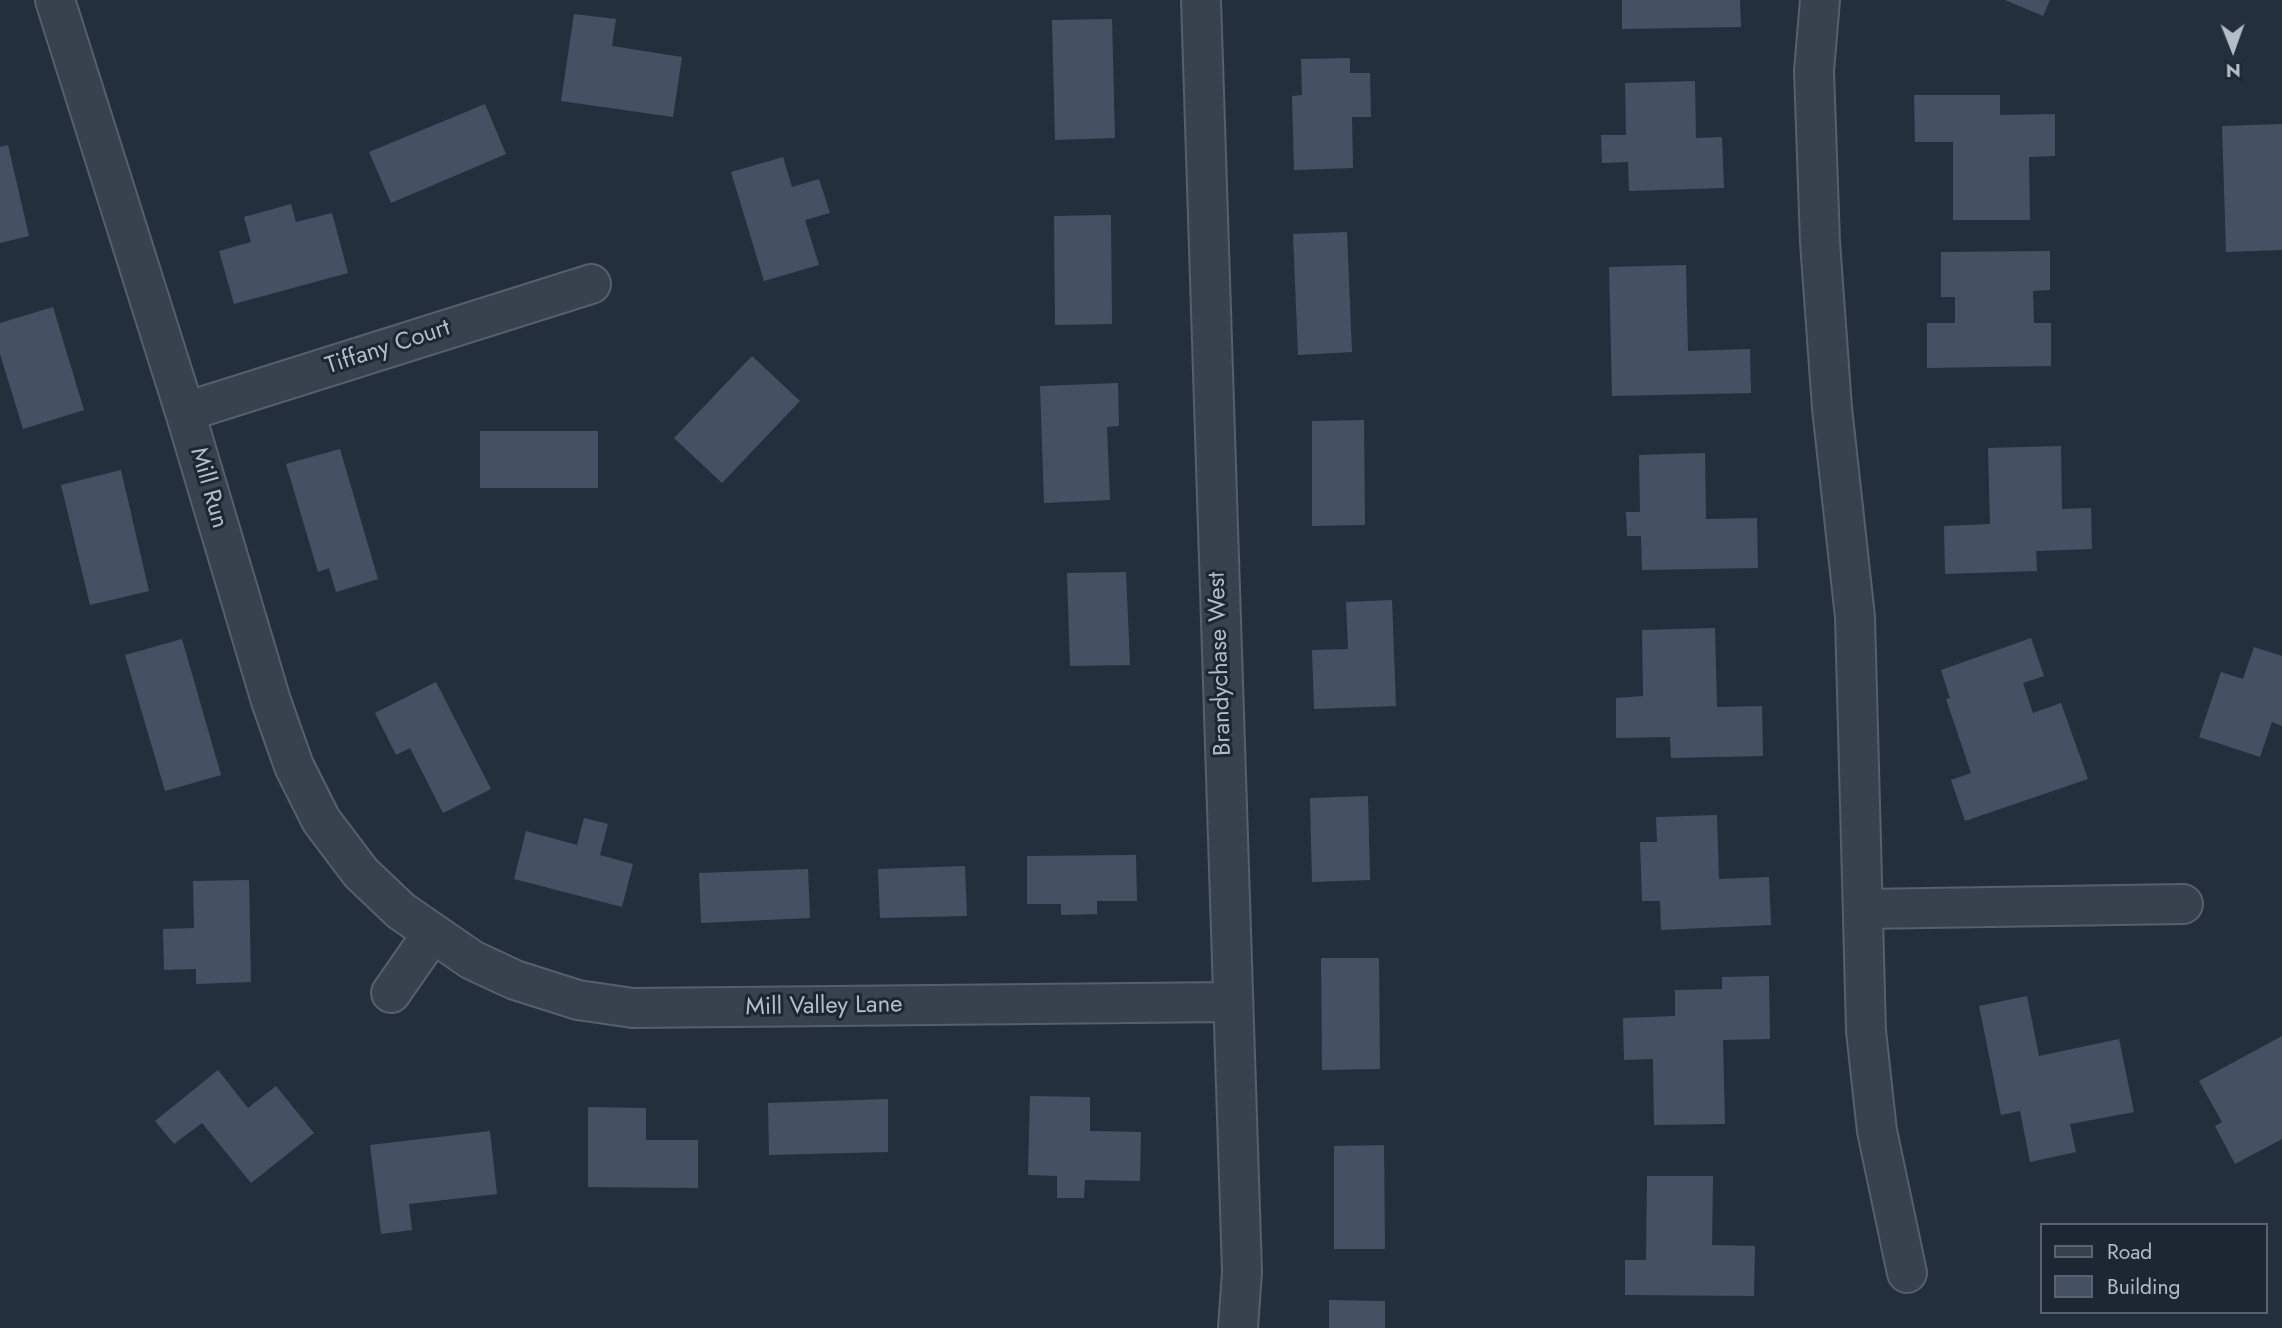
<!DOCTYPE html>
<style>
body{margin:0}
#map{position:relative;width:2282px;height:1328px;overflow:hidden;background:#242f3e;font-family:Jost,sans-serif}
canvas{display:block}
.legend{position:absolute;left:2040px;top:1223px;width:228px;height:91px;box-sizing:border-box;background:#1d2633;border:2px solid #59626f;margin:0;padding:9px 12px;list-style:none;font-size:21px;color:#b4bcc9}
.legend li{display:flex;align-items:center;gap:14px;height:35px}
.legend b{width:35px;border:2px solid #59626f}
.north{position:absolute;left:2198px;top:14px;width:70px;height:70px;-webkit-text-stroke:5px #1d2633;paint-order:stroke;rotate:179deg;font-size:19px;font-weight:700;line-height:28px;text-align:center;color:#b4bcc9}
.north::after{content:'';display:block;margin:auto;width:24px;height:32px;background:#b4bcc9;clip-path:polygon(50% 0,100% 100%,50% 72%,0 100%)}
</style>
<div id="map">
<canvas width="2282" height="1328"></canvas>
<ul class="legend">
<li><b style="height:9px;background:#38414e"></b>Road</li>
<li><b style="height:19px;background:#455162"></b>Building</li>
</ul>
<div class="north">N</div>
</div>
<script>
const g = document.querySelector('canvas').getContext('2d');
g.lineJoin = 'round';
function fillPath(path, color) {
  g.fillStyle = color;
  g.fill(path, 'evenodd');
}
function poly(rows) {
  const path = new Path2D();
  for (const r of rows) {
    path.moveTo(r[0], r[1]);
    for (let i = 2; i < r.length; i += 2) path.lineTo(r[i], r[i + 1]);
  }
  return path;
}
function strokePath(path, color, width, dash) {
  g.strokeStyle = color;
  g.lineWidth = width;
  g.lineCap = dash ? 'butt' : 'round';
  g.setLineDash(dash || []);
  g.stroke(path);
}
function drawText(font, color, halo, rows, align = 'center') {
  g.font = font + ' Jost,sans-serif';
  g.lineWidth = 6;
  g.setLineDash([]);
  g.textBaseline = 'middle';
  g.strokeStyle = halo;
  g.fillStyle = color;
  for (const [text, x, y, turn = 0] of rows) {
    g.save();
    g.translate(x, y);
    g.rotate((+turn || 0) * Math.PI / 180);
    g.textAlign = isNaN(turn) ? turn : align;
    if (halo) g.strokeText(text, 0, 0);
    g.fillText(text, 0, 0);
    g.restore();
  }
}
fillPath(poly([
 [1622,0,1740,0,1741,27,1622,29],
 [2005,0,2050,0,2043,16],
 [574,14,616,19,612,46,682,57,673,117,561,101],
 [1112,19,1115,138,1055,140,1052,20],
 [1350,58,1350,73,1370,73,1371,117,1352,117,1353,168,1294,170,1292,96,1302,95,1301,59],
 [1695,81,1696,138,1722,137,1724,188,1629,191,1628,162,1602,163,1601,135,1626,135,1625,83],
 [1914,95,2000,95,2000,115,2055,114,2055,156,2029,157,2030,220,1953,220,1953,142,1915,142],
 [485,104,506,154,391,203,369,152],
 [2282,124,2282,250,2226,252,2222,126],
 [8,145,29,236,0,243,0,147],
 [783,157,792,187,819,179,830,213,805,220,819,265,764,281,731,172],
 [291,204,296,222,332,213,348,273,234,304,219,251,251,242,244,217],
 [1111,215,1112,324,1055,325,1054,216],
 [1347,232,1352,352,1298,355,1293,234],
 [2050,251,2050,290,2033,291,2034,323,2051,323,2051,366,1927,368,1927,323,1955,323,1955,297,1941,297,1941,252],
 [1686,265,1688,351,1750,349,1751,393,1612,396,1609,267],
 [53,307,84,410,23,429,0,354,0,323],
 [752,356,800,401,722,483,674,438],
 [1118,383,1119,426,1107,427,1110,500,1044,503,1040,386],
 [1364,420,1365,525,1312,526,1312,421],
 [480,431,598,431,598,488,480,488],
 [2061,446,2062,509,2091,508,2092,549,2036,551,2037,571,1945,574,1944,526,1990,524,1988,448],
 [340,449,378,579,336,592,329,568,318,572,286,464],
 [1705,453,1706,519,1757,518,1758,568,1642,570,1641,536,1627,536,1626,512,1640,512,1639,455],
 [121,470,149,591,90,605,61,485],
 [1126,572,1130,665,1070,666,1067,573],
 [1392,600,1396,706,1314,709,1312,650,1348,649,1346,602],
 [1715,628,1717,707,1762,706,1763,756,1671,758,1670,737,1616,738,1616,698,1643,696,1642,630],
 [2031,638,2044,676,2023,683,2033,713,2061,703,2088,779,1965,821,1951,780,1971,773,1946,699,1950,698,1941,670],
 [182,639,221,775,165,791,125,655],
 [2254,647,2282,656,2282,726,2272,722,2260,757,2199,737,2221,672,2243,679],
 [436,682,491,789,443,813,410,748,396,755,375,713],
 [1368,796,1370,880,1312,882,1310,798],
 [1717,815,1719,879,1769,877,1771,925,1661,930,1660,901,1642,901,1640,842,1657,842,1656,817],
 [584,818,608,824,600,855,633,864,622,907,514,879,526,831,577,845],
 [1136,855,1137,901,1097,901,1097,914,1061,915,1061,904,1027,904,1027,856],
 [965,866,967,916,880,918,878,869],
 [808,869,810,918,701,923,699,873],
 [249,880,251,982,196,984,196,969,164,970,163,929,194,928,193,881],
 [1321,958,1379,958,1380,1069,1322,1070],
 [1769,976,1770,1039,1723,1040,1725,1124,1654,1125,1653,1059,1624,1060,1623,1018,1675,1016,1675,990,1722,989,1722,977],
 [2027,996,2039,1056,2119,1039,2134,1112,2070,1124,2076,1152,2030,1162,2020,1111,2001,1115,1979,1006],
 [2282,1036,2282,1139,2235,1164,2215,1126,2222,1122,2199,1081],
 [218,1070,248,1108,276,1086,314,1133,251,1183,202,1123,174,1144,155,1121],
 [1030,1096,1090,1097,1090,1131,1141,1132,1140,1181,1085,1180,1084,1198,1057,1198,1057,1176,1028,1175],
 [888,1099,888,1152,769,1155,768,1103],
 [588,1107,646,1108,646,1140,698,1140,698,1188,588,1187],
 [490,1131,497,1194,409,1204,412,1230,381,1234,370,1145],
 [1384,1145,1385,1249,1334,1249,1334,1146],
 [1647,1176,1713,1176,1712,1245,1755,1246,1754,1296,1625,1295,1625,1260,1646,1260],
 [1329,1300,1385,1301,1385,1328,1329,1328]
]), '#455162');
const minor = poly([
 [55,0,185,412,271,701,294,766,321,820,361,873,401,911,472,960,515,980,578,1000,633,1008,1232,1002],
 [1201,0,1242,1272,1238,1328],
 [1820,0,1814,71,1820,242,1832,408,1855,617,1866,1031,1877,1131,1907,1273],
 [185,412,591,284],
 [1863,909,2183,904],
 [391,993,432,934]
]);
strokePath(minor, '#565f6c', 42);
strokePath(minor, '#38414e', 38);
drawText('24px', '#b4bcc9', '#1d2633', [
 ["Tiffany Court",388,348,-18],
 ["Mill Run",208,488,74],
 ["Brandychase West",1221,664,-92],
 ["Mill Valley Lane",824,1007,-1]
]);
</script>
